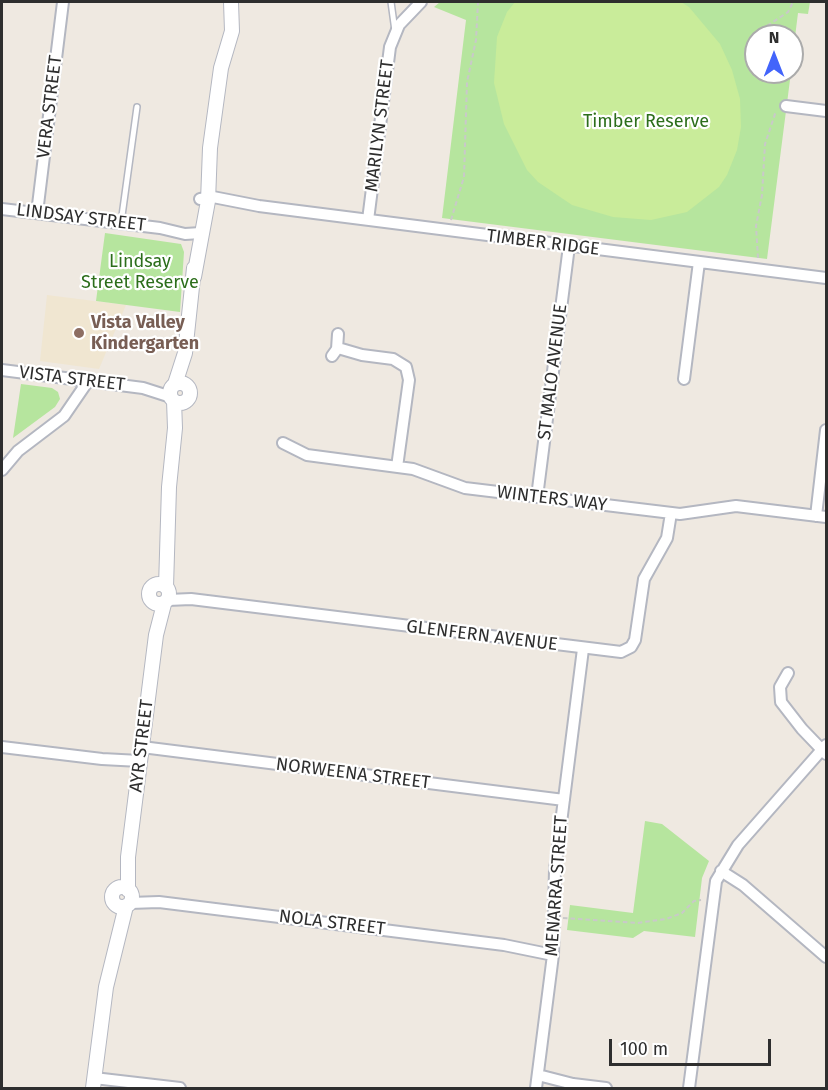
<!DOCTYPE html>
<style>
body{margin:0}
#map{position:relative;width:828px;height:1090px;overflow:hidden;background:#efe9e1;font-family:"Fira Sans",sans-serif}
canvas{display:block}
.frame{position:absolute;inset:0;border:3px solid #2e2e2e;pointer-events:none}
.north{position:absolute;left:744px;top:24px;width:60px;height:60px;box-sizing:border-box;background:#fff;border:2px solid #ababab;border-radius:50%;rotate:0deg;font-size:16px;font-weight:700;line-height:24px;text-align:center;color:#2e2e2e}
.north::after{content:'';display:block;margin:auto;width:21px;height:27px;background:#4264fb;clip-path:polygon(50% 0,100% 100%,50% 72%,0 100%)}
.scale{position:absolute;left:609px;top:1039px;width:162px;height:27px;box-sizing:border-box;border:3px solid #2e2e2e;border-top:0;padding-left:8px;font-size:18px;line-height:21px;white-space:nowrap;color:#2e2e2e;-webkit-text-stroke:4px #fff;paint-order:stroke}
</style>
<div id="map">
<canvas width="828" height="1090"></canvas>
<div class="frame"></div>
<div class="north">N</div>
<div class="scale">100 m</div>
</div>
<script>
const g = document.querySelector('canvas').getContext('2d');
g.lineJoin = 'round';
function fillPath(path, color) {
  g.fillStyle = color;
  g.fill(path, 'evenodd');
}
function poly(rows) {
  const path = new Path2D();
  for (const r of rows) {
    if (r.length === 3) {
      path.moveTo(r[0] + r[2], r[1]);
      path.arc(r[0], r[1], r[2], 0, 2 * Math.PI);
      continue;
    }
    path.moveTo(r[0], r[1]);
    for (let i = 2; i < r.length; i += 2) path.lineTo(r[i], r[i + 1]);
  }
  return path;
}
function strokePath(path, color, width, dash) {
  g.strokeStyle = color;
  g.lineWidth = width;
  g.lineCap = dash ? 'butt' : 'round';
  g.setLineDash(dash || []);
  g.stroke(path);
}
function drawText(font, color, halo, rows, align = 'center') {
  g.font = font + ' "Fira Sans",sans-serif';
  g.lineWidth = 4.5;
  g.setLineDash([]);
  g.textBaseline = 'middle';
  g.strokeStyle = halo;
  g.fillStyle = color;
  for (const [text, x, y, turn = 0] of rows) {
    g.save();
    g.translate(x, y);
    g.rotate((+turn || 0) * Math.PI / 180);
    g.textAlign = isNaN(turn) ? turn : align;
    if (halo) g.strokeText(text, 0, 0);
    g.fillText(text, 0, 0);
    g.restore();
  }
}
fillPath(poly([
 [47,295,126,305,99,369,40,361]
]), '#f0e6d1');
fillPath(poly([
 [440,2,810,2,808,14,798,13,792,61,792,36,756,36,756,72,791,72,767,259,442,218,466,20,434,7],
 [105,233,181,244,184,252,180,312,96,301],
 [21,384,52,388,58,392,60,399,55,407,13,438],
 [645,821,662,824,709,861,702,878,695,937,644,931,633,938,567,930,570,905,633,913]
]), '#b6e59e');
fillPath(poly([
 [515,2,681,2,689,7,720,44,732,70,740,99,741,127,737,150,727,175,719,187,687,212,651,220,613,217,572,205,538,182,527,170,504,124,494,83,497,37,507,12]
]), '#c9ec9a');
const service = poly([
 [391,2,395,31],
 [121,223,137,107]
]);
const minor = poly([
 [786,106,826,111],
 [200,199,213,197,259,206,826,278],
 [2,209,160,228,185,234,201,233],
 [37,213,63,2],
 [368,220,390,47,399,25,421,2],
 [338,348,362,355,393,359,406,367,409,380,397,467],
 [332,356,337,349,338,334],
 [2,370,143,388,171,397],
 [684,379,699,262],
 [283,443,307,455,413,469,465,488,680,514,736,506,826,517],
 [2,470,18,451,64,416,88,381],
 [537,497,569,246],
 [816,516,826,430],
 [168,600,191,599,621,652,631,647,635,640,644,579,667,538,671,513],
 [788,673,780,687,781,702,802,729,826,754],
 [2,747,102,759,140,761],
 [142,747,564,800],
 [721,871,743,885,826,957],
 [130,903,159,902,504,945,553,955],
 [538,1075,573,1084,606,1088],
 [94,1078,180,1088],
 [536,1088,553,955,555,870,583,649],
 [689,1088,716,881,738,845,826,745]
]);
const tertiary = poly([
 [194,277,208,201,210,148,221,68,232,31,231,2],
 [180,393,10],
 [175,384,185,353,194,268],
 [159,594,10],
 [166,587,169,487,175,428,174,401],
 [122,897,10],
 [128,890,128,857,156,635,164,604],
 [93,1088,106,987,126,906]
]);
strokePath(service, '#b4b7c1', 8);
strokePath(minor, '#b4b7c1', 14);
strokePath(tertiary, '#b4b7c1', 16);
strokePath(poly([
 [761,30,788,12,793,2],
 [451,220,464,177,467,82,476,40,478,2],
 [758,258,756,226,762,195,765,144,776,111],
 [563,918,637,923,666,919,682,913,694,901,701,900]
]), '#c9c9c9', 2, [4.5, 3]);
strokePath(service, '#fff', 5);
strokePath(minor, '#fff', 10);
strokePath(tertiary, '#fff', 14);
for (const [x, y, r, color] of [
 [79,333,6,"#8d6e63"]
]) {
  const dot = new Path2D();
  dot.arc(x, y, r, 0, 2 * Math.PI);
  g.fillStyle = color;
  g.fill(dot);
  strokePath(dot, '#fff', 2);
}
drawText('18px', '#2e2e2e', '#fff', [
 ["VERA STREET",50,107,-83],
 ["MARILYN STREET",380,126,-83],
 ["LINDSAY STREET",81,218,7],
 ["TIMBER RIDGE",543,243,7],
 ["ST MALO AVENUE",553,372,-83],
 ["VISTA STREET",72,379,7],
 ["WINTERS WAY",552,499,7],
 ["GLENFERN AVENUE",482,636,7],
 ["AYR STREET",142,746,-83],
 ["NORWEENA STREET",353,774,7],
 ["MENARRA STREET",557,886,-86],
 ["NOLA STREET",332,923,7]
]);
drawText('18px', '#2c6e1b', '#fff', [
 ["Timber Reserve",646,122],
 ["Lindsay",140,262],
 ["Street Reserve",140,283]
]);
drawText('bold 18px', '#785e54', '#fff', [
 ["Vista Valley",91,323],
 ["Kindergarten",91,344]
], 'left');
</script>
